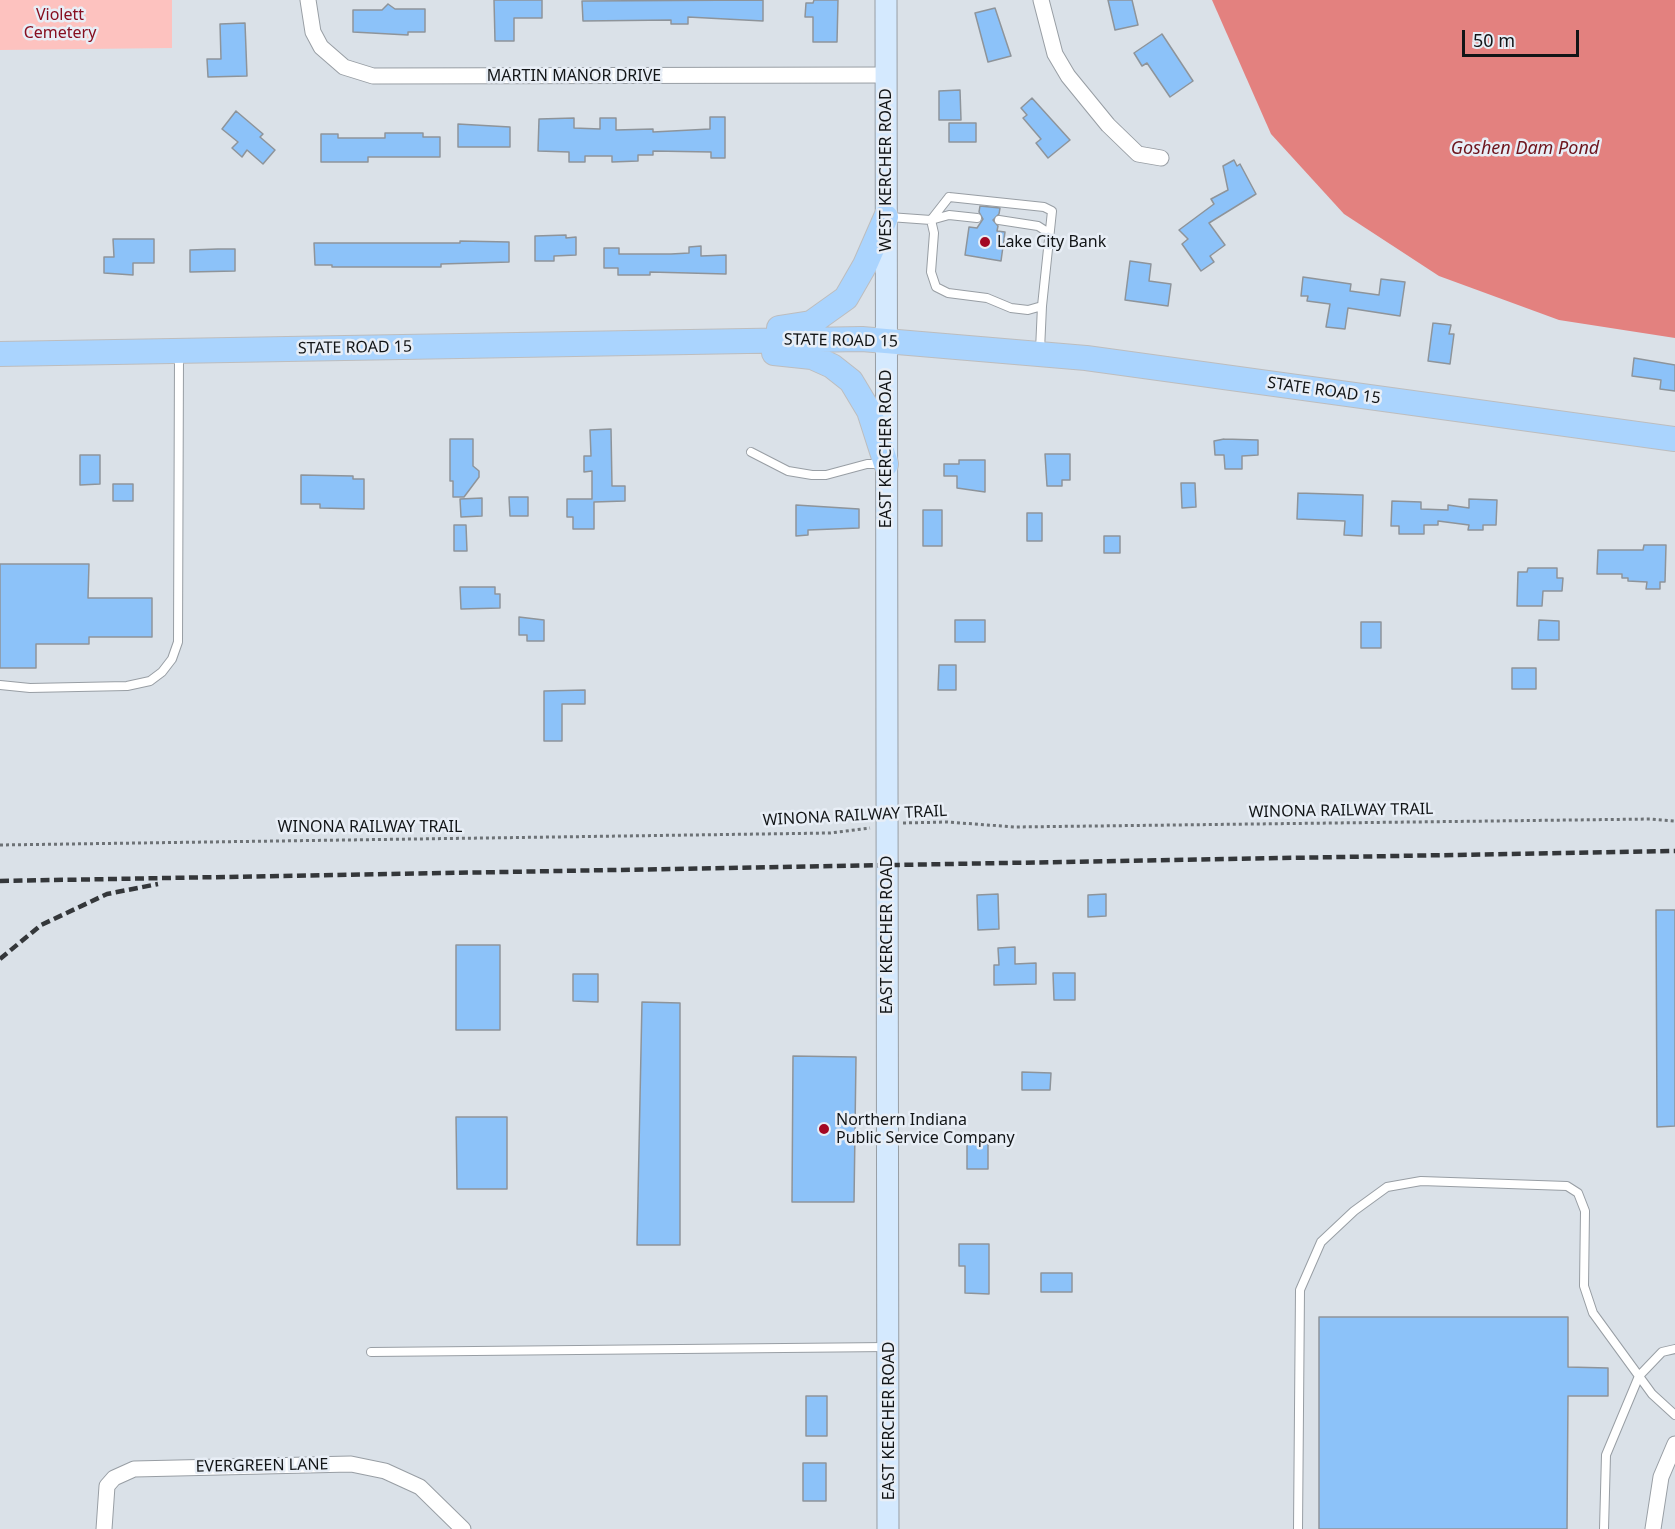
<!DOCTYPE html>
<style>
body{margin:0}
#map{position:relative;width:1675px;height:1529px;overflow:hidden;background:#dae1e8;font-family:"Noto Sans",sans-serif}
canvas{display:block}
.scale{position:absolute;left:1462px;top:30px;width:117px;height:27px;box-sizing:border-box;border:3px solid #121517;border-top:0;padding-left:8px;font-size:18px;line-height:21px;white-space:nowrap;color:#121517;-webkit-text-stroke:4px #e8eef6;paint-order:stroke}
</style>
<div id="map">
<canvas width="1675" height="1529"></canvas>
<div class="scale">50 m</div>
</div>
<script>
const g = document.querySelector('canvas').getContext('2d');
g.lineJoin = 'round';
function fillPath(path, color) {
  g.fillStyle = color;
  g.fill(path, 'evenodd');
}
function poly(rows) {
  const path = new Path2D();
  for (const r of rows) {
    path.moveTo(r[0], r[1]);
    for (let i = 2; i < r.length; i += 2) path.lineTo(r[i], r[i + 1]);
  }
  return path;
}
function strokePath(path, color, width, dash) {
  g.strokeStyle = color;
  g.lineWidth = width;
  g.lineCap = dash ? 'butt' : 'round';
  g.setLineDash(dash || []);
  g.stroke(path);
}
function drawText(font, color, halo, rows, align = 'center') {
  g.font = font + ' "Noto Sans",sans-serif';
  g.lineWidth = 5;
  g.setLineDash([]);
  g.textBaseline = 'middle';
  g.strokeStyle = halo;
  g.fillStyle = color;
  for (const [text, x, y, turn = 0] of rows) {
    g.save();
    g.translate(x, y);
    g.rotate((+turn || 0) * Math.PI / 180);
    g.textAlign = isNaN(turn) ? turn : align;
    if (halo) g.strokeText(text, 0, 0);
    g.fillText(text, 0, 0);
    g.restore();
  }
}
fillPath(poly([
 [0,0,172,0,172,48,0,50]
]), '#fdc2bf');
fillPath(poly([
 [1212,0,1675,0,1675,338,1559,320,1439,276,1344,214,1271,134]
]), '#e3817f');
const building = poly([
 [494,0,542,0,542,18,514,18,514,41,495,41,494,0],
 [763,0,763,21,688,17,688,24,671,24,671,20,583,21,582,1,763,0],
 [814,0,838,0,837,42,813,42,813,17,805,17,806,3,813,3,814,0],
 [1108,0,1132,0,1138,25,1115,30,1108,0],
 [388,4,395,9,425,9,425,32,408,32,408,35,353,32,353,10,382,10,388,4],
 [995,8,1011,56,988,62,975,13,995,8],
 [245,23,247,76,208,77,207,59,221,59,220,24,245,23],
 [1162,34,1193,81,1170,97,1147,63,1142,66,1134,53,1162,34],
 [960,90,961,120,939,120,939,91,960,90],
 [1032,98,1070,140,1048,158,1036,143,1041,139,1023,118,1027,115,1021,108,1032,98],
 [236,111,263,134,260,137,275,150,263,164,247,150,242,157,232,148,238,142,222,129,236,111],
 [710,117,725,117,725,158,711,158,711,152,653,151,653,155,638,155,638,161,612,162,612,156,585,156,585,162,569,162,569,152,538,151,539,119,574,118,574,128,600,129,600,118,616,118,616,130,653,129,653,132,710,129,710,117],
 [949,123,976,123,976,142,949,142,949,123],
 [458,124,510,127,510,147,458,147,458,124],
 [385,133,423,133,423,137,440,137,440,157,368,157,368,162,321,162,321,134,338,134,338,138,385,138,385,133],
 [1234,160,1237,166,1240,164,1256,194,1209,223,1225,245,1210,256,1214,262,1201,271,1182,244,1188,239,1179,230,1214,204,1211,199,1228,190,1223,166,1234,160],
 [980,206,1000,208,999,214,993,220,998,226,997,231,1005,232,1001,261,965,255,969,227,977,228,983,219,979,212,980,206],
 [566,235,566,238,576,237,576,255,554,256,554,261,535,261,535,236,566,235],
 [113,239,154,239,154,263,133,263,133,275,104,273,104,257,114,257,113,239],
 [460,241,509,242,509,262,441,264,441,267,332,267,332,265,315,265,314,243,460,243,460,241],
 [701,246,701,256,726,255,726,274,650,272,650,275,618,275,618,268,604,268,604,248,619,248,619,254,671,254,689,253,689,247,701,246],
 [218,249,235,249,235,271,190,272,190,250,218,249],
 [1130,261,1151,264,1149,281,1171,284,1168,306,1125,300,1130,261],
 [1303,277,1351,284,1350,291,1379,295,1381,279,1405,282,1400,316,1348,308,1345,329,1326,327,1330,304,1307,301,1308,296,1301,296,1303,277],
 [1433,323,1451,325,1449,334,1454,334,1450,364,1428,361,1433,323],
 [1634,358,1675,365,1675,391,1660,389,1661,380,1632,376,1634,358],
 [611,429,612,486,625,486,625,501,594,502,594,529,573,529,573,517,567,517,567,499,592,499,592,471,584,472,584,456,591,456,590,430,611,429],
 [450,439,473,439,473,466,479,471,479,477,464,497,453,497,453,481,450,481,450,439],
 [1224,439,1258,440,1258,455,1242,456,1242,469,1225,469,1224,455,1215,455,1214,441,1224,439],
 [1045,454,1070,454,1070,480,1062,480,1062,486,1047,486,1045,454],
 [80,455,100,455,100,484,80,485,80,455],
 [959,460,985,460,985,492,957,488,957,476,944,476,944,464,959,464,959,460],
 [301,475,353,476,353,479,364,479,364,509,320,508,320,504,301,504,301,475],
 [1181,483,1195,483,1196,507,1182,508,1181,483],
 [113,484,133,484,133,501,113,501,113,484],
 [1298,493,1363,495,1362,536,1344,535,1345,521,1297,519,1298,493],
 [509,497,528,497,528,516,510,516,509,497],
 [482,498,482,516,461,517,460,499,482,498],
 [1469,499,1497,500,1496,525,1483,525,1483,530,1468,530,1469,525,1438,521,1438,525,1424,525,1424,534,1399,534,1399,526,1391,526,1392,501,1421,502,1421,509,1448,510,1448,505,1469,508,1469,499],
 [796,505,859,509,859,528,808,530,808,535,796,536,796,505],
 [923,510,942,510,942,546,923,546,923,510],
 [1027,513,1042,513,1042,541,1027,541,1027,513],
 [454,525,466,525,467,551,454,551,454,525],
 [1104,536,1120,536,1120,553,1104,553,1104,536],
 [1644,545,1666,545,1665,582,1660,582,1660,589,1646,589,1647,582,1628,581,1628,578,1622,578,1622,574,1597,574,1598,550,1643,550,1644,545],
 [0,564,89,564,88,598,152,598,152,637,89,637,89,644,36,644,36,668,0,668,0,564],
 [1528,568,1557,568,1557,578,1563,578,1562,591,1543,591,1542,606,1517,606,1518,572,1527,572,1528,568],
 [460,587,495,587,495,594,500,594,500,608,461,609,460,587],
 [519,617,544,620,544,641,527,641,527,635,519,635,519,617],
 [955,620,985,620,985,642,955,642,955,620],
 [1539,620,1559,621,1559,640,1538,640,1539,620],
 [1361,622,1381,622,1381,648,1361,648,1361,622],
 [939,665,956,665,956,690,938,690,939,665],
 [1512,668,1536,668,1536,689,1512,689,1512,668],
 [585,690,585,704,562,704,562,741,544,741,544,691,585,690],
 [998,894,999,929,978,930,977,895,998,894],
 [1106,894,1106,916,1088,917,1088,895,1106,894],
 [1656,910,1675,910,1675,1126,1657,1127,1656,910],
 [456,945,500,945,500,1030,456,1030,456,945],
 [1015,947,1015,964,1036,963,1036,984,994,985,994,965,999,965,998,948,1015,947],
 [1053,973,1075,973,1075,1000,1054,1000,1053,973],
 [573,974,598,974,598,1002,573,1001,573,974],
 [642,1002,680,1003,680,1245,637,1245,642,1002],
 [793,1056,856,1057,854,1202,792,1202,793,1056],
 [1022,1072,1051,1073,1050,1090,1022,1090,1022,1072],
 [456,1117,507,1117,507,1189,457,1189,456,1117],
 [967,1135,988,1135,988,1169,967,1169,967,1135],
 [959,1244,989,1244,989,1294,965,1293,965,1266,959,1266,959,1244],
 [1041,1273,1072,1273,1072,1292,1041,1292,1041,1273],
 [1319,1317,1568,1317,1568,1367,1608,1368,1608,1396,1568,1396,1567,1529,1319,1529,1319,1317],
 [806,1396,827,1396,827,1436,806,1436,806,1396],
 [803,1463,826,1463,826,1501,803,1501,803,1463]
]);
fillPath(building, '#8cc2f9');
strokePath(building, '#8e949a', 1.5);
const service = poly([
 [949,197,1044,207,1052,211,1042,306,1028,310,1011,308,987,298,948,293,936,287,931,272,934,233,931,220,949,197],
 [889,217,931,220,949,215,977,218],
 [999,220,1038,226,1049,233],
 [1040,350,1042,306],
 [751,452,788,471,812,475,826,475,867,464,882,464],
 [0,685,30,688,127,686,150,681,162,672,172,659,178,642,179,355],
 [371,1352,888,1347],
 [1298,1529,1300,1290,1321,1242,1354,1211,1387,1187,1421,1181,1567,1186,1578,1193,1585,1211,1584,1286,1593,1313,1652,1394,1675,1415],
 [1604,1529,1606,1455,1639,1376,1662,1352,1675,1349]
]);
const minor = poly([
 [308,0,313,32,321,47,344,67,373,76,886,75],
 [1041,0,1055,54,1068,76,1108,125,1138,154,1161,158],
 [104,1529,107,1486,114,1478,134,1469,351,1464,385,1471,420,1487,463,1529],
 [1653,1529,1661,1477,1675,1444]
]);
const secondary = poly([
 [886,0,888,1529]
]);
const primary = poly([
 [779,328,811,323,846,298,865,265,886,217],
 [774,353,812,357,832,366,851,381,869,411,886,464],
 [0,354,862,339,1086,358,1675,439]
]);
strokePath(service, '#989ea4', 10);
strokePath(minor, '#989ea4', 17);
strokePath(secondary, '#989ea4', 23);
strokePath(primary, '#bdbdbe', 26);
strokePath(poly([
 [903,823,947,822,1015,827,1651,819,1675,821],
 [0,845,830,833,870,828]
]), '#6d7276', 3, [3, 3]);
strokePath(service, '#fff', 8);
strokePath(minor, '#fff', 15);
strokePath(secondary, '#d4e9fe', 21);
strokePath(primary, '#aad4fe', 24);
strokePath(poly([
 [0,881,1675,851],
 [0,959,41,925,107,894,158,884]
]), '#34373a', 4.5, [9, 4.5]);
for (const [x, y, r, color] of [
 [985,242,6,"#a30724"],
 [824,1129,6,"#a30724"]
]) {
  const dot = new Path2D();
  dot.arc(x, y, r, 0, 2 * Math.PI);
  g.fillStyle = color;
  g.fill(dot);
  strokePath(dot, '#e8eef6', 2);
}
drawText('16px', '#870f20', '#e8eef6', [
 ["Violett",60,15],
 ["Cemetery",60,33]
]);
drawText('16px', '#121517', '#e8eef6', [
 ["MARTIN MANOR DRIVE",574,76],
 ["WEST KERCHER ROAD",886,170,-90],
 ["STATE ROAD 15",841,341,1],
 ["STATE ROAD 15",355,348,-1],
 ["STATE ROAD 15",1324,391,8],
 ["EAST KERCHER ROAD",886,449,-90],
 ["WINONA RAILWAY TRAIL",1341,811,-1],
 ["WINONA RAILWAY TRAIL",855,816,-3],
 ["WINONA RAILWAY TRAIL",370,827],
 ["EAST KERCHER ROAD",887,935,-90],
 ["EAST KERCHER ROAD",889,1421,-90],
 ["EVERGREEN LANE",262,1466,-1]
]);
drawText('16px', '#121517', '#e8eef6', [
 ["Lake City Bank",997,242],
 ["Northern Indiana",836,1120],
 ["Public Service Company",836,1138]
], 'left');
drawText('italic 18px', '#6e151d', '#e8eef6', [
 ["Goshen Dam Pond",1525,149]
]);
</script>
